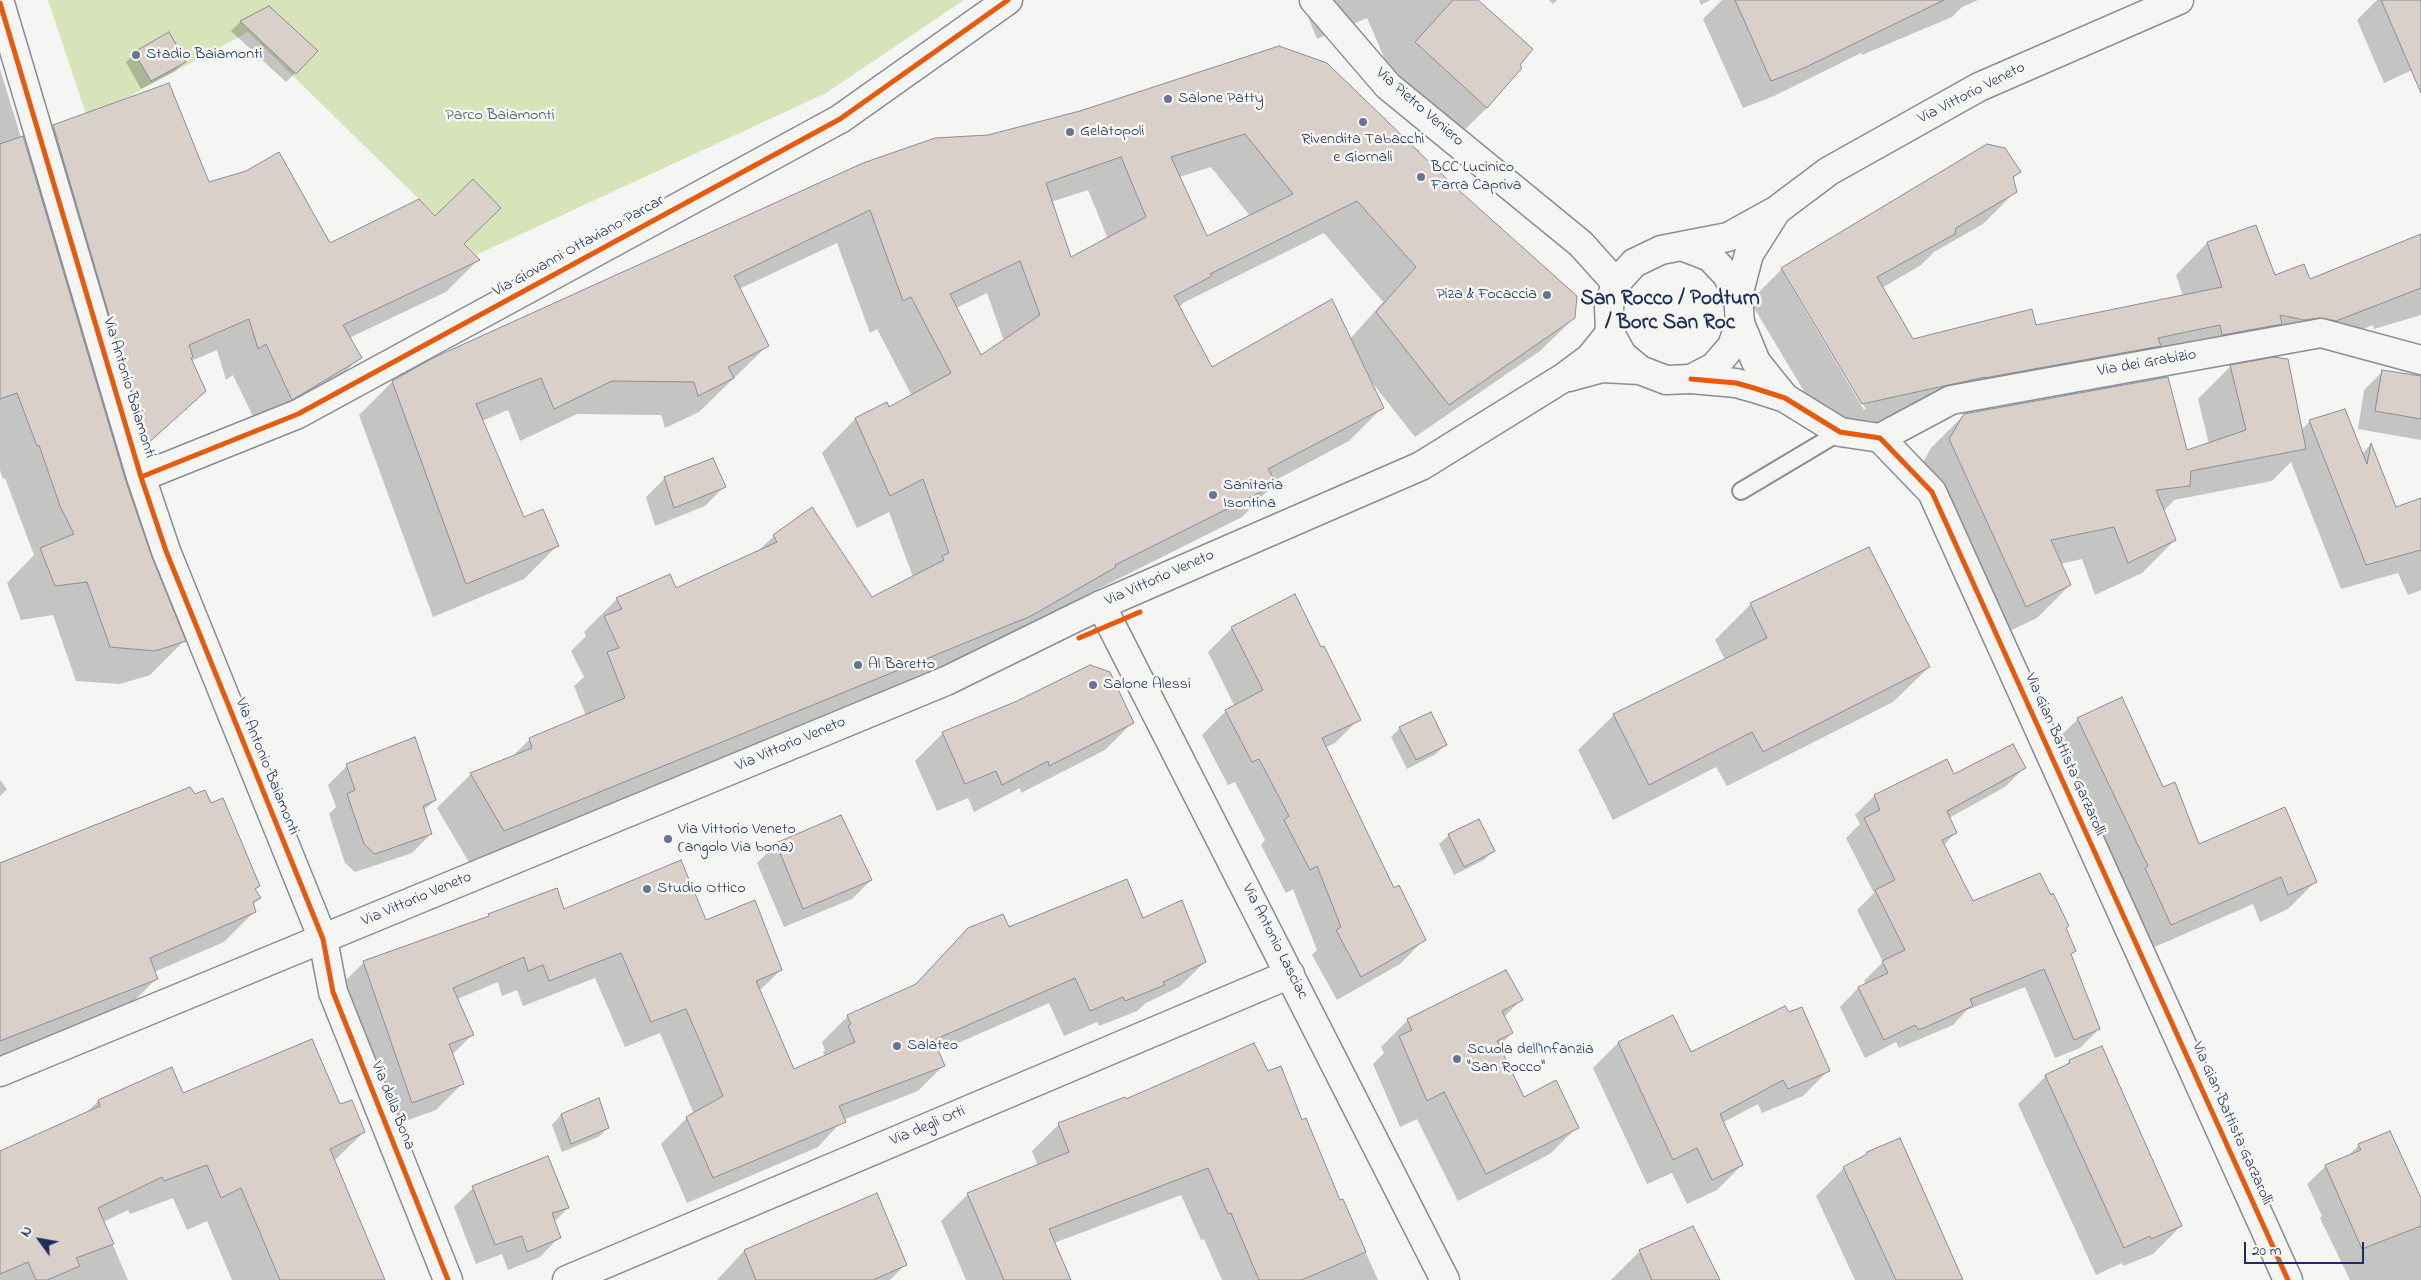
<!DOCTYPE html>
<style>
body{margin:0}
#map{position:relative;width:2421px;height:1280px;overflow:hidden;background:#f5f5f3;font-family:"Indie Flower",sans-serif}
canvas{display:block}
.north{position:absolute;left:15px;top:1215px;width:50px;height:50px;-webkit-text-stroke:4px #f6f6f2;paint-order:stroke;rotate:302deg;font-size:14px;font-weight:700;line-height:20px;text-align:center;color:#1b2f5e}
.north::after{content:'';display:block;margin:auto;width:18px;height:22px;background:#1b2f5e;clip-path:polygon(50% 0,100% 100%,50% 72%,0 100%)}
.scale{position:absolute;left:2244px;top:1242px;width:120px;height:22px;box-sizing:border-box;border:2px solid #1b2f5e;border-top:0;padding-left:6px;font-size:15px;line-height:18px;white-space:nowrap;color:#1b2f5e;-webkit-text-stroke:4px #f6f6f2;paint-order:stroke}
</style>
<div id="map">
<canvas width="2421" height="1280"></canvas>
<div class="north">N</div>
<div class="scale">20 m</div>
</div>
<script>
const g = document.querySelector('canvas').getContext('2d');
g.lineJoin = 'round';
function fillPath(path, color) {
  g.fillStyle = color;
  g.fill(path, 'evenodd');
}
function poly(rows) {
  const path = new Path2D();
  for (const r of rows) {
    path.moveTo(r[0], r[1]);
    for (let i = 2; i < r.length; i += 2) path.lineTo(r[i], r[i + 1]);
  }
  return path;
}
function strokePath(path, color, width, dash) {
  g.strokeStyle = color;
  g.lineWidth = width;
  g.lineCap = dash ? 'butt' : 'round';
  g.setLineDash(dash || []);
  g.stroke(path);
}
function drawText(font, color, halo, rows, align = 'center') {
  g.font = font + ' "Indie Flower",sans-serif';
  g.lineWidth = 5;
  g.setLineDash([]);
  g.textBaseline = 'middle';
  g.strokeStyle = halo;
  g.fillStyle = color;
  for (const [text, x, y, turn = 0] of rows) {
    g.save();
    g.translate(x, y);
    g.rotate((+turn || 0) * Math.PI / 180);
    g.textAlign = isNaN(turn) ? turn : align;
    if (halo) g.strokeText(text, 0, 0);
    g.fillText(text, 0, 0);
    g.restore();
  }
}
fillPath(poly([
 [48,0,964,0,826,93,476,255,248,32,124,99,86,114]
]), '#d8e3b9');
fillPath(poly([
 [1301,0,1476,0,1521,68,1487,108,1457,137,1393,78,1367,18,1317,39],
 [1549,0,1557,0,1553,4],
 [1699,0,1710,0,1701,5],
 [1722,0,1978,0,1962,7,1952,17,1862,55,1861,53,1774,96,1743,108,1703,19],
 [2377,0,2421,0,2421,66,2384,83,2357,20],
 [269,7,295,73,286,82,231,31,240,22],
 [1279,48,1574,318,1540,351,1415,437,1371,381,1382,408,1349,441,1274,481,1275,483,1242,517,1086,595,1081,600,996,649,470,864,437,808,471,774,511,758,529,740,586,716,574,686,584,677,571,651,586,636,584,632,617,599,675,589,758,551,774,536,871,598,913,577,889,512,857,528,822,453,855,419,886,404,888,408,912,396,877,329,870,333,837,243,739,289,767,346,699,412,665,428,661,415,577,414,520,441,508,410,482,421,524,519,558,545,524,579,433,617,359,415,392,382,988,137,1080,112],
 [1211,167,1250,216,1206,237,1179,177],
 [1088,190,1108,239,1070,259,1051,202],
 [1324,233,1383,302,1350,339,1211,368,1179,308,1183,303],
 [987,293,1004,341,980,357,956,308],
 [135,53,185,62,175,71,141,89,126,62],
 [0,69,26,154,53,126,168,84,208,183,329,244,463,244,478,260,446,292,349,338,360,357,328,389,260,431,233,375,226,380,217,350,191,361,204,391,121,469,150,557,184,641,150,675,120,684,76,681,53,615,21,620,7,583,34,555,5,478,3,479,0,470],
 [2019,172,2012,179,2015,192,1983,224,1934,252,1921,265,1882,288,1912,340,2035,326,2183,296,2176,275,2207,243,2274,277,2309,280,2421,236,2421,315,2374,329,2373,325,2303,352,2286,349,1830,435,1750,301,1782,269],
 [1785,276,1788,276,1866,409,1864,410],
 [2230,367,2301,430,2310,421,2362,454,2370,445,2396,508,2421,500,2421,590,2408,595,2398,573,2341,589,2291,462,2272,481,2174,500,2163,512,2175,540,2142,573,2095,595,2082,559,2060,564,2070,585,2037,618,1993,639,1917,473,1931,448,1964,415,2186,452,2209,444,2198,399],
 [2382,372,2421,377,2421,440,2358,429,2364,390],
 [665,478,724,487,705,506,655,526,646,497],
 [1751,604,1929,667,1893,702,1727,786,1716,767,1613,820,1578,750,1614,715,1725,660,1715,640],
 [1232,628,1320,649,1359,719,1335,743,1325,748,1393,890,1424,940,1400,964,1337,1000,1312,955,1317,950,1293,889,1286,893,1261,845,1265,840,1235,782,1228,785,1202,735,1226,711,1235,707,1208,652],
 [2078,719,2162,788,2199,845,2316,881,2288,909,2260,922,2253,904,2143,952,2050,746],
 [1133,722,1105,750,1021,793,1020,788,974,812,968,798,937,811,915,761,943,733],
 [1400,728,1445,745,1436,754,1407,769,1391,737],
 [1946,761,1954,775,2024,768,2005,787,1949,818,1956,832,1944,845,1972,903,2065,928,2075,951,2070,956,2099,1029,2080,1048,2055,1058,2025,987,1967,1010,1953,1025,1899,1048,1896,1042,1865,1058,1840,1007,1858,988,1866,985,1864,981,1883,962,1857,910,1874,893,1846,838,1860,824,1855,815,1874,796],
 [347,766,435,800,423,811,431,834,412,853,355,872,345,863,329,814,336,807,328,785],
 [0,780,7,789,0,796],
 [841,817,871,880,852,899,784,927,757,863,776,844],
 [1449,835,1493,851,1484,860,1454,875,1439,844],
 [0,865,258,886,254,890,259,898,252,905,254,912,224,942,154,972,157,978,126,1009,0,1058],
 [564,910,706,921,781,970,759,991,794,1070,825,1056,823,1052,825,1050,822,1042,848,1016,914,987,969,929,1008,929,1142,920,1205,962,1179,987,1146,1003,1137,1011,1099,1026,1097,1022,1064,1036,1049,1003,938,1052,944,1065,918,1091,843,1120,818,1147,687,1203,661,1144,687,1118,694,1114,660,1033,625,1047,595,978,523,1006,517,990,502,996,498,982,457,999,473,1034,452,1055,462,1084,436,1110,386,1128,338,988,364,962,486,918,489,915],
 [1521,1000,1504,1017,1512,1033,1498,1047,1523,1098,1577,1127,1550,1154,1458,1201,1417,1119,1400,1127,1373,1064,1384,1053,1381,1047,1408,1020],
 [1673,1017,1690,1053,1828,1071,1803,1096,1762,1113,1758,1104,1722,1123,1742,1165,1717,1190,1687,1204,1672,1173,1647,1184,1593,1068,1618,1043],
 [2070,1061,2181,1226,2153,1254,2123,1266,2122,1263,2096,1275,2018,1104,2046,1076,2062,1068],
 [1267,1073,1302,1121,1339,1202,1342,1200,1378,1280,1222,1280,1204,1239,1201,1240,1181,1195,1054,1243,1069,1280,966,1280,941,1221,968,1194,1038,1166,1032,1151,1059,1124,1126,1101],
 [182,1095,339,1106,364,1132,334,1161,384,1280,232,1280,207,1221,187,1230,173,1198,130,1214,128,1210,103,1222,128,1280,0,1280,0,1152,84,1115,98,1101],
 [598,1099,608,1128,598,1137,562,1152,552,1125,561,1115],
 [2359,1145,2421,1201,2421,1280,2350,1280,2320,1218,2322,1216,2307,1184,2326,1166,2347,1157],
 [1844,1168,1962,1280,1855,1280,1816,1196],
 [473,1188,568,1208,554,1222,559,1237,540,1257,508,1270,502,1254,476,1264,454,1207],
 [1692,1227,1718,1280,1611,1280,1640,1251],
 [744,1251,906,1264,890,1280,717,1280]
]), '#0003');
const building = poly([
 [1453,0,1478,0,1533,49,1520,65,1522,68,1487,108,1415,42,1453,0],
 [1735,0,1944,0,1804,68,1771,81,1735,0],
 [2381,0,2421,0,2421,93,2381,0],
 [269,6,318,51,296,74,240,21,269,6],
 [169,32,186,62,151,81,134,52,169,32],
 [1279,46,1327,63,1453,185,1577,296,1575,318,1449,405,1376,312,1416,267,1357,201,1210,274,1212,276,1174,296,1212,367,1332,299,1384,408,1268,469,1277,484,1115,565,1116,567,1031,616,504,831,470,773,532,748,529,738,625,698,607,652,619,648,604,616,622,609,616,598,670,574,676,588,777,542,773,535,812,507,872,597,944,560,942,556,949,553,923,479,890,496,855,418,887,402,889,407,951,373,911,297,903,301,870,210,734,276,769,346,728,367,734,378,698,396,694,382,612,381,554,409,541,378,476,404,524,517,543,509,559,546,466,584,392,381,433,358,863,163,935,138,988,135,1080,111,1279,46],
 [1245,134,1293,194,1207,236,1171,157,1245,134],
 [1121,157,1146,217,1071,257,1046,183,1121,157],
 [1020,261,1040,315,981,355,950,294,1020,261],
 [169,83,209,182,246,171,279,152,330,243,419,199,435,216,473,179,501,208,464,244,480,260,343,325,362,358,292,400,266,344,258,349,249,319,189,345,193,357,191,358,206,391,147,444,53,125,169,83],
 [23,136,126,482,152,557,186,641,155,651,110,647,87,582,55,586,40,548,74,534,60,506,39,445,37,446,17,393,0,399,0,144,23,136],
 [1987,144,2005,148,2021,172,2013,177,2017,192,1956,228,1955,234,1877,277,1913,339,2032,309,2036,325,2222,287,2207,242,2256,225,2275,275,2304,264,2310,279,2421,234,2421,288,2336,321,2319,318,2304,320,2280,315,2282,324,2222,335,2220,325,2158,338,2161,346,1984,378,1985,377,1862,404,1781,268,1987,144],
 [2274,357,2288,359,2306,449,2191,471,2190,486,2156,490,2176,540,2128,563,2114,527,2051,540,2071,585,2026,607,1949,439,1964,414,2168,377,2187,450,2246,430,2230,365,2274,357],
 [2382,370,2421,376,2421,419,2375,411,2382,370],
 [2345,409,2367,464,2371,443,2396,507,2421,498,2421,550,2366,565,2309,420,2345,409],
 [713,458,726,487,674,508,664,477,713,458],
 [1869,547,1930,667,1763,752,1752,732,1649,785,1613,714,1767,638,1750,603,1869,547],
 [1295,594,1321,647,1324,646,1361,720,1322,738,1394,888,1399,885,1426,940,1361,977,1336,930,1341,927,1317,866,1310,870,1284,820,1289,816,1259,759,1252,762,1225,710,1263,690,1231,627,1295,594],
 [1090,665,1110,672,1134,723,1049,766,1048,761,1002,785,996,771,965,784,942,732,1017,701,1090,665],
 [2122,697,2163,787,2175,782,2199,844,2285,807,2317,882,2288,895,2281,877,2171,925,2145,868,2148,866,2077,718,2122,697],
 [1431,712,1447,745,1416,760,1399,727,1431,712],
 [415,737,436,800,423,806,432,834,375,854,364,844,347,794,355,790,346,764,415,737],
 [2013,744,2026,768,1947,811,1957,833,1942,840,1973,901,2040,873,2051,895,2053,893,2069,926,2066,928,2076,951,2071,954,2100,1029,2074,1040,2044,969,1970,999,1973,1006,1919,1030,1915,1025,1884,1040,1858,987,1888,973,1882,961,1905,950,1875,890,1895,880,1864,818,1880,810,1874,795,1947,759,1954,774,2013,744],
 [190,787,195,794,205,790,211,803,223,798,260,886,255,889,261,898,253,902,256,912,150,958,158,979,0,1041,0,863,190,787],
 [841,815,872,880,803,909,776,843,841,815],
 [1479,819,1495,851,1464,867,1448,834,1479,819],
 [681,860,706,920,755,900,782,970,756,981,794,1069,855,1042,848,1026,851,1024,847,1015,916,984,968,928,1003,914,1009,927,1127,879,1143,918,1182,900,1206,962,1163,982,1165,985,1125,1001,1123,997,1090,1011,1075,978,934,1040,945,1066,839,1106,846,1122,713,1178,686,1117,723,1096,686,1009,651,1022,621,953,549,981,543,965,528,971,524,957,453,988,474,1035,449,1044,464,1084,412,1103,363,961,489,916,488,914,557,888,564,909,681,860],
 [1506,970,1523,1000,1502,1011,1513,1033,1497,1041,1524,1097,1556,1080,1579,1128,1486,1174,1444,1092,1427,1101,1399,1036,1412,1030,1407,1019,1506,970],
 [1785,1006,1789,1012,1802,1007,1830,1071,1788,1089,1783,1080,1720,1114,1743,1165,1712,1180,1697,1148,1673,1160,1618,1042,1673,1015,1691,1052,1785,1006],
 [312,1039,340,1104,352,1100,365,1132,330,1149,385,1280,280,1280,241,1188,221,1198,207,1165,164,1181,162,1177,98,1208,114,1244,76,1258,80,1266,47,1280,36,1280,28,1262,0,1274,0,1151,100,1106,98,1100,172,1067,183,1093,312,1039],
 [1254,1043,1268,1071,1281,1066,1302,1120,1306,1118,1340,1200,1343,1199,1366,1252,1302,1280,1259,1280,1231,1213,1228,1214,1208,1168,1049,1229,1071,1280,1004,1280,967,1193,1069,1152,1058,1123,1125,1097,1126,1099,1254,1043],
 [2102,1046,2182,1226,2151,1239,2150,1236,2124,1248,2045,1075,2070,1063,2069,1060,2102,1046],
 [599,1098,609,1128,571,1144,561,1114,599,1098],
 [2390,1131,2421,1198,2421,1226,2362,1249,2325,1165,2361,1150,2358,1144,2390,1131],
 [1900,1138,1963,1280,1896,1280,1843,1167,1867,1154,1867,1152,1900,1138],
 [548,1156,569,1208,552,1213,561,1238,527,1252,522,1236,495,1245,472,1186,548,1156],
 [877,1193,907,1265,873,1280,756,1280,744,1250,877,1193],
 [1693,1226,1720,1280,1652,1280,1639,1250,1693,1226]
]);
fillPath(building, '#d9d0c9');
strokePath(building, '#898d95', 1);
const lane = poly([
 [1741,491,1840,432]
]);
const street = poly([
 [1314,0,1388,86,1581,244,1616,283],
 [0,3,141,477,166,551,323,939,333,992,448,1280],
 [1740,323,1756,362,1785,398],
 [1691,379,1736,383,1754,388,1785,398,1840,432,1880,438,1932,492,2288,1280],
 [1880,438,1951,400,2321,333,2421,360],
 [141,477,298,414,840,119,1008,0],
 [1101,605,1445,1280],
 [567,1280,1290,974]
]);
const secondary = poly([
 [1684,247,1710,257,1727,275,1738,296],
 [1640,370,1622,355,1610,333,1609,306,1616,283,1634,263,1661,250,1728,237,1777,210,1829,171,1979,87,2179,0],
 [1569,377,1602,368,1640,370,1666,380,1691,379,1714,367,1732,346,1740,323,1738,296,1749,254,1775,213],
 [0,1072,946,681,1101,605,1421,466,1563,378,1590,358,1610,333]
]);
strokePath(lane, '#898d95', 20);
strokePath(street, '#898d95', 31);
strokePath(secondary, '#898d95', 31);
strokePath(lane, '#f5f5f3', 16);
strokePath(street, '#f5f5f3', 28);
strokePath(secondary, '#f5f5f3', 28);
strokePath(poly([
 [0,3,141,477,166,551,323,939,333,992,448,1280],
 [1691,379,1736,383,1754,388,1785,398,1840,432,1880,438,1932,492,2288,1280],
 [141,477,298,414,840,119,1008,0],
 [1079,638,1140,612]
]), '#e8590c', 5);
for (const [x, y, r, color] of [
 [136,55,5,"#677492"],
 [1168,99,5,"#677492"],
 [1363,122,5,"#677492"],
 [1070,132,5,"#677492"],
 [1421,177,5,"#677492"],
 [1547,295,5,"#677492"],
 [1213,495,5,"#677492"],
 [858,665,5,"#677492"],
 [1093,685,5,"#677492"],
 [668,839,5,"#677492"],
 [647,889,5,"#677492"],
 [897,1046,5,"#677492"],
 [1457,1059,5,"#677492"]
]) {
  const dot = new Path2D();
  dot.arc(x, y, r, 0, 2 * Math.PI);
  g.fillStyle = color;
  g.fill(dot);
  strokePath(dot, '#f6f6f2', 2);
}
drawText('16px', '#1b2f5e', '#f6f6f2', [
 ["Stadio Baiamonti",146,55],
 ["Salone Patty",1178,99],
 ["Gelatopoli",1080,132],
 ["Rivendita Tabacchi",1363,140,"center"],
 ["e Giornali",1363,158,"center"],
 ["BCC Lucinico",1431,168],
 ["Farra Capriva",1431,186],
 ["Piza & Focaccia",1537,295,"right"],
 ["Sanitaria",1223,486],
 ["Isontina",1223,504],
 ["Al Baretto",868,665],
 ["Salone Alessi",1103,685],
 ["Via Vittorio Veneto",678,830],
 ["(angolo Via bona)",678,848],
 ["Studio Ottico",657,889],
 ["Salateo",907,1046],
 ["Scuola dell'Infanzia",1467,1050],
 ["\"San Rocco\"",1467,1068]
], 'left');
drawText('16px', '#1b2f5e', '#f6f6f2', [
 ["Via Vittorio Veneto",1972,94,-27],
 ["Via Pietro Veniero",1419,108,41],
 ["Via Giovanni Ottaviano Parcar",579,247,-29],
 ["Via dei Grabizio",2147,364,-10],
 ["Via Antonio Baiamonti",128,388,73],
 ["Via Vittorio Veneto",1160,579,-24],
 ["Via Vittorio Veneto",791,745,-23],
 ["Via Gian Battista Garzarolli",2064,755,66],
 ["Via Antonio Baiamonti",266,767,68],
 ["Via Vittorio Veneto",417,900,-23],
 ["Via Antonio Lasciac",1274,942,63],
 ["Via della Bona",392,1106,68],
 ["Via Gian Battista Garzarolli",2231,1124,66],
 ["Via degli Orti",928,1127,-23]
]);
drawText('16px', '#445869', '#f6f6f2', [
 ["Parco Baiamonti",500,116]
]);
drawText('bold 21px', '#1b2f5e', '#f6f6f2', [
 ["San Rocco / Podturn",1670,301],
 ["/ Borc San Roc",1670,325]
]);
</script>
